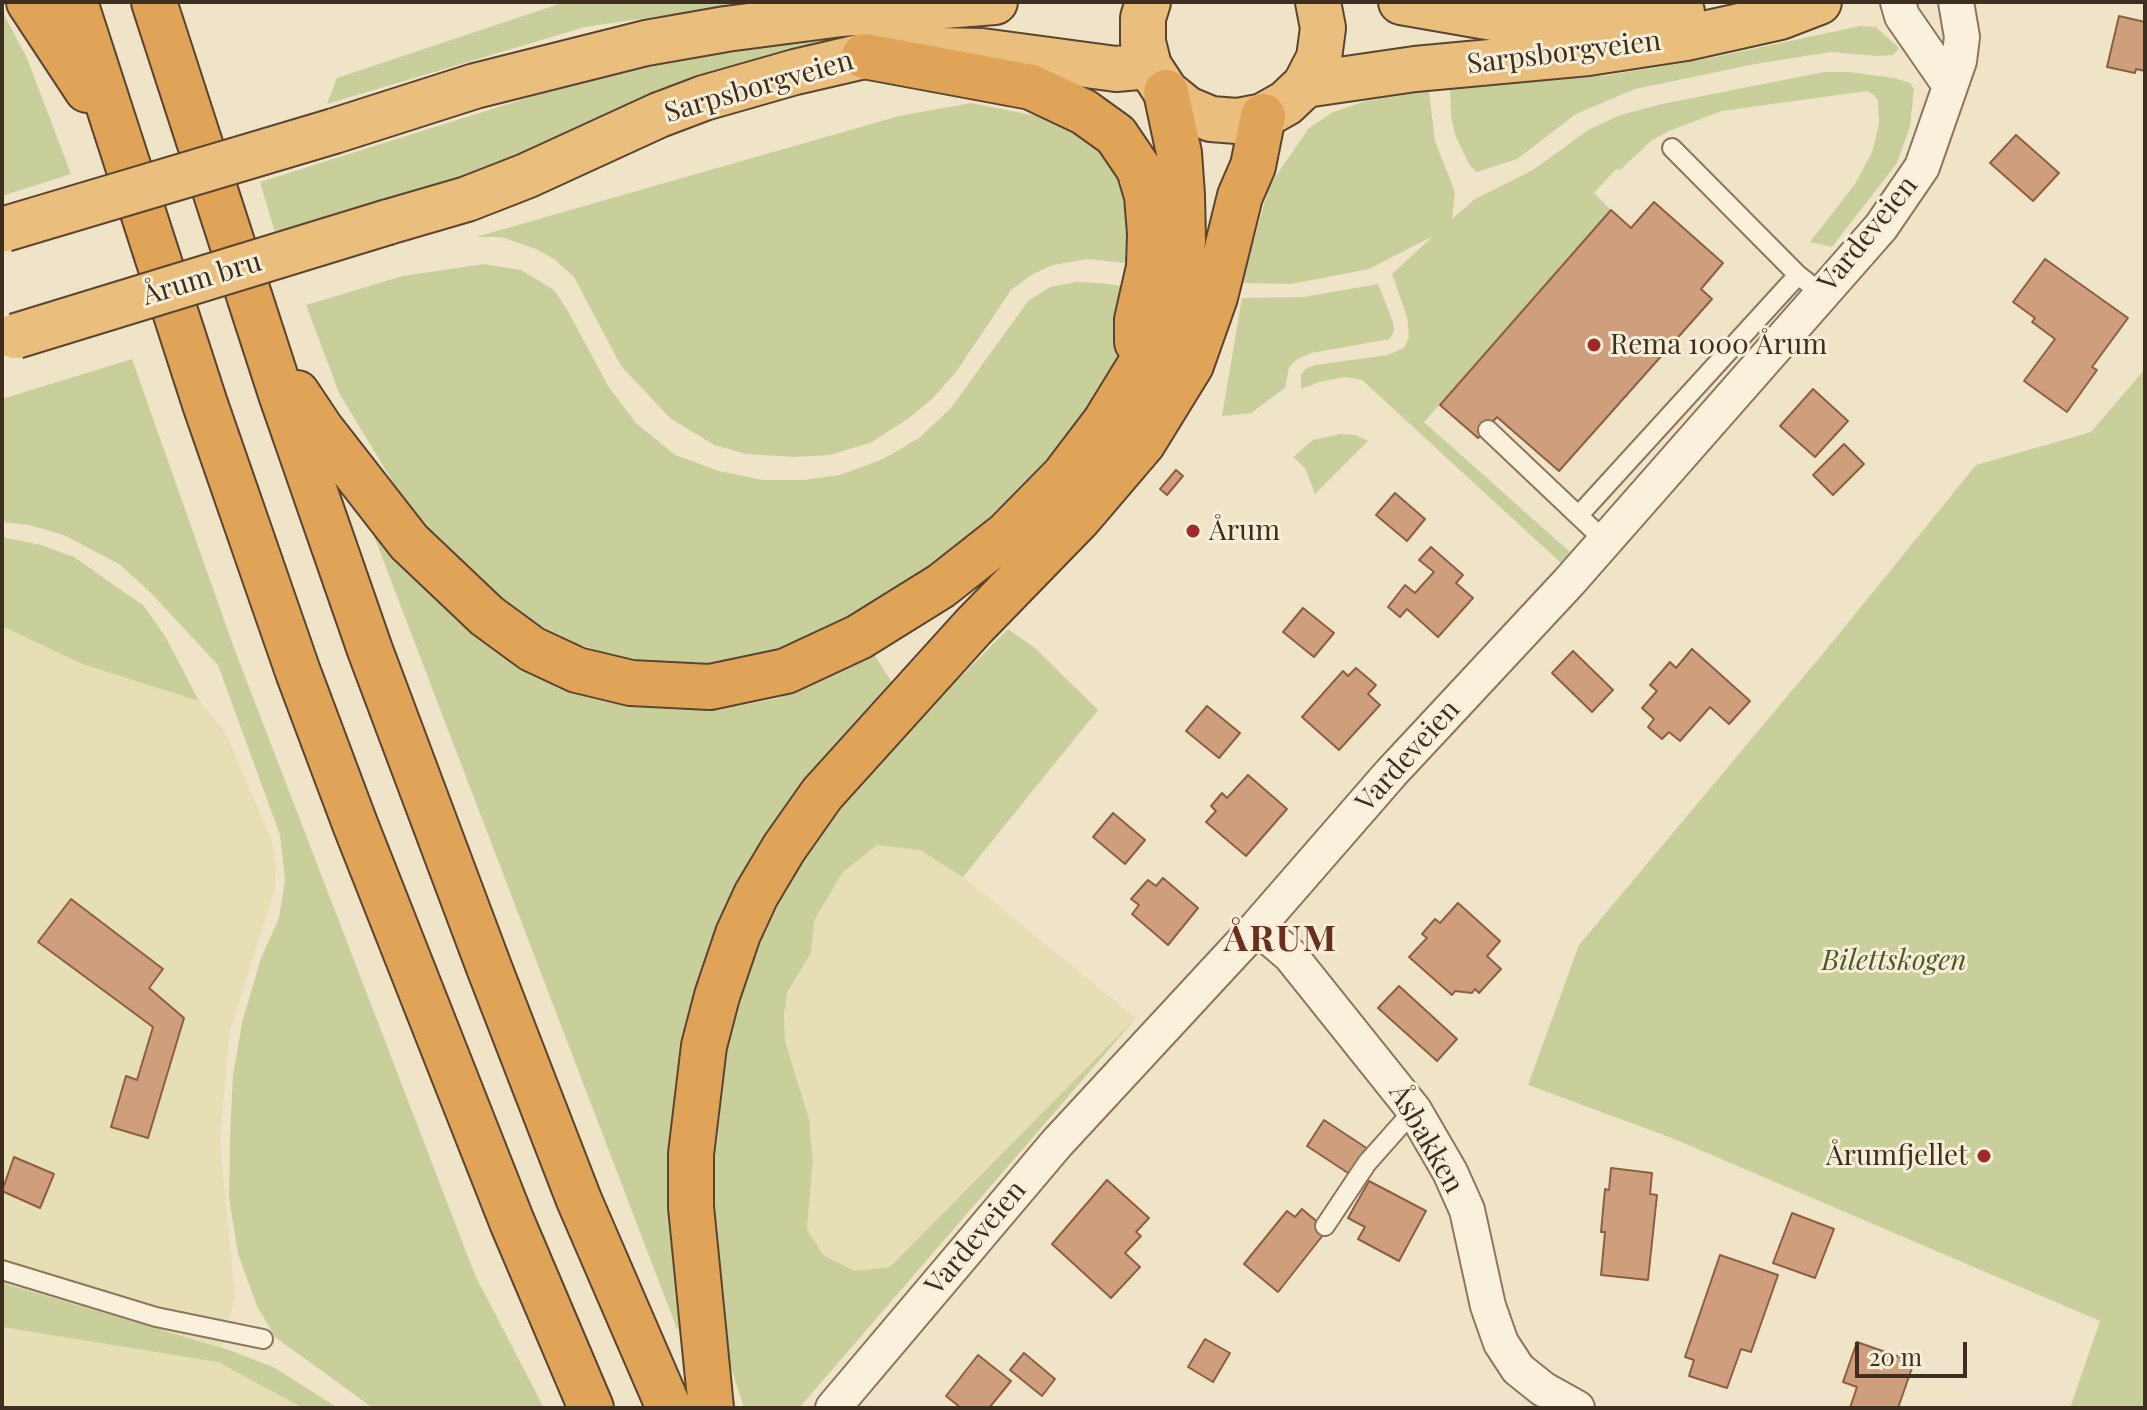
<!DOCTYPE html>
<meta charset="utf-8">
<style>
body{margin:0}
#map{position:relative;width:2147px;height:1410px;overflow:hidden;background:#f0e4c8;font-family:"Playfair Display",serif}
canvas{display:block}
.frame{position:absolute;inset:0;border:4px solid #3d2e20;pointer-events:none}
.scale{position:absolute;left:1855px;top:1342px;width:112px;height:36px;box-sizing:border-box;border:4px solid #3d2e20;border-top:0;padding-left:10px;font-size:24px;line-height:28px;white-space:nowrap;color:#3d2e20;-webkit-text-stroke:6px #f7eed8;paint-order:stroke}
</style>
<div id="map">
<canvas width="2147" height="1410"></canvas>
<div class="frame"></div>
<div class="scale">20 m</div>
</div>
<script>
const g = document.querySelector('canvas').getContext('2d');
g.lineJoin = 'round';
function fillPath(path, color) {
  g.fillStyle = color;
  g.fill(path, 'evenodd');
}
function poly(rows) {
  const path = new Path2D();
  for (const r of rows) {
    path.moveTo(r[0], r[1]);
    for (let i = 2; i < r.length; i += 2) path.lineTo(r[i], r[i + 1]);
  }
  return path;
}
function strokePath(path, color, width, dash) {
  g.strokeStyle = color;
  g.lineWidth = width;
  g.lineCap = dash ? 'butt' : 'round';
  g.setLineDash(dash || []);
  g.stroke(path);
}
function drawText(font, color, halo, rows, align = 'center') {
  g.font = font + ' "Playfair Display",serif';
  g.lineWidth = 6;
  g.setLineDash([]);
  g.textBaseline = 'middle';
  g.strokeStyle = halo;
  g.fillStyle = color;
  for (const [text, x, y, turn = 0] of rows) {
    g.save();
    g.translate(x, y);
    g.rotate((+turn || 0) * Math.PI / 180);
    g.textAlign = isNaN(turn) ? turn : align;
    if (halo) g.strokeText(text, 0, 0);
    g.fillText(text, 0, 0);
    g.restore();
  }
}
fillPath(poly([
 [2,626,82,664,199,701,225,731,271,838,276,864,275,889,230,1032,220,1140,235,1299,218,1362,303,1408,2,1408],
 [877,845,920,850,963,877,1136,1018,890,1267,855,1271,823,1255,807,1229,813,1160,809,1119,785,1041,784,1013,788,991,811,953,814,921,842,873]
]), '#e6deb5');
fillPath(poly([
 [565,2,757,2,585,27,327,104,337,78],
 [2,11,27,58,71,174,2,196],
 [1860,26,1876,27,1899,48,1893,55,1877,56,1831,52,1755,64,1635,89,1576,114,1517,159,1477,172,1470,166,1455,135,1451,116,1450,89,1503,81,1603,76,1701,60],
 [869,32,469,178,275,233,260,182,546,92,680,55],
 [1824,72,1849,72,1894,78,1910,83,1914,89,1910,126,1897,163,1832,247,1810,242,1855,184,1872,152,1879,125,1878,100,1874,95,1867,91,1722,111,1669,131,1651,141,1620,170,1616,169,1594,193,1611,210,1424,422,1570,552,1561,563,1362,380,1345,377,1319,382,1301,389,1301,375,1305,369,1315,365,1388,355,1404,348,1409,337,1407,317,1392,274,1433,236,1369,269,1291,284,1242,283,1269,186,1309,128,1333,112,1366,101,1429,91,1435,141,1455,192,1452,219,1475,199,1533,170,1588,130,1620,115,1662,104],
 [971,103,1042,117,1076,130,1125,169,1133,264,1088,259,1053,265,1031,275,1011,290,956,372,932,399,909,418,872,442,830,455,794,457,746,454,714,445,670,418,621,366,574,277,554,259,536,249,501,237,476,237,899,116],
 [484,264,521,270,554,290,568,311,608,386,636,423,675,455,719,471,763,480,803,480,840,475,883,459,919,438,951,408,1028,301,1050,287,1077,282,1099,283,1136,288,1118,362,1048,473,951,552,859,619,768,655,714,664,651,664,617,657,575,643,518,614,475,581,408,507,339,393,306,305,403,276],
 [1378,284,1393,322,1394,331,1390,339,1311,353,1296,360,1289,368,1285,388,1251,413,1222,416,1242,298,1304,297],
 [132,359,234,648,475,1275,544,1408,373,1408,275,1337,257,1306,238,1254,229,1198,230,1136,233,1075,242,1023,261,958,279,918,285,880,280,835,218,665,148,590,119,564,64,535,29,525,2,522,2,399],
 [2145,369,2145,1408,2070,1408,2100,1321,1672,1138,1528,1085,1579,945,1825,651,1976,465,2091,432],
 [1340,434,1356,435,1368,441,1315,494,1305,468,1293,457,1313,440],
 [369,523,416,581,464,626,503,654,677,706,738,706,779,698,874,654,898,692,734,900,685,1327,677,1329],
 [2,537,41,545,74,557,144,606,165,636,199,701,82,664,2,626],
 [1008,629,1035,648,1098,710,963,877,920,850,877,845,842,873,814,921,811,953,788,991,784,1013,785,1041,809,1119,813,1160,807,1229,823,1255,855,1271,890,1267,1136,1018,799,1408,744,1408,728,1358,714,1249,712,1127,740,973,784,878,874,764],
 [2,1283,232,1351,275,1368,338,1408,303,1408,218,1362,2,1327]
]), '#c9cf9b');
const building = poly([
 [2119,16,2145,22,2145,71,2136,69,2135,73,2107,67,2119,16],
 [2016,135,2059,173,2033,201,1990,163,2016,135],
 [1654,202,1723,263,1701,289,1712,299,1559,471,1497,417,1478,438,1440,405,1611,210,1631,228,1654,202],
 [2045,259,2128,318,2092,367,2097,370,2067,412,2024,381,2055,339,2032,322,2035,318,2013,302,2045,259],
 [1813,389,1848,421,1815,457,1780,426,1813,389],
 [1844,444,1864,464,1833,495,1813,475,1844,444],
 [1176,470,1183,476,1167,495,1160,489,1176,470],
 [1395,493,1425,519,1407,541,1376,515,1395,493],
 [1431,547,1463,575,1456,583,1473,598,1438,637,1407,609,1400,617,1388,607,1405,585,1415,593,1434,572,1419,560,1431,547],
 [1303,608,1334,633,1314,657,1283,632,1303,608],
 [1692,649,1750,701,1729,724,1710,707,1680,741,1669,732,1662,739,1648,727,1654,719,1642,708,1657,691,1650,685,1670,662,1676,668,1692,649],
 [1573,651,1613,690,1592,712,1552,673,1573,651],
 [1356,668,1376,685,1368,694,1380,705,1339,750,1302,717,1343,671,1348,676,1356,668],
 [1207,706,1240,733,1219,758,1186,731,1207,706],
 [1248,775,1287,809,1246,856,1206,822,1216,811,1211,806,1222,793,1227,798,1248,775],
 [1113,813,1145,840,1125,864,1093,837,1113,813],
 [1163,878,1198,908,1168,945,1132,914,1139,905,1131,899,1148,880,1156,886,1163,878],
 [71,899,163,969,149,988,184,1018,148,1138,111,1127,126,1076,137,1080,153,1027,38,942,71,899],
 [1458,903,1500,941,1487,956,1501,969,1479,993,1475,989,1472,993,1455,991,1452,995,1409,957,1427,938,1422,934,1435,919,1440,923,1458,903],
 [1399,986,1457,1039,1437,1061,1378,1008,1399,986],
 [1324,1120,1368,1149,1351,1175,1307,1146,1324,1120],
 [14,1157,54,1174,40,1208,2,1191,14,1157],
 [1611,1168,1652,1173,1650,1194,1657,1195,1648,1280,1601,1275,1605,1232,1601,1232,1605,1189,1609,1190,1611,1168],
 [1107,1180,1149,1218,1136,1232,1141,1236,1125,1253,1140,1267,1111,1298,1052,1244,1107,1180],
 [1369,1181,1426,1211,1399,1261,1358,1239,1365,1227,1348,1218,1369,1181],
 [1302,1209,1327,1230,1278,1292,1244,1264,1287,1211,1295,1217,1302,1209],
 [1792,1213,1834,1229,1815,1278,1773,1263,1792,1213],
 [1720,1255,1778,1275,1751,1352,1741,1349,1727,1388,1689,1376,1694,1360,1685,1357,1720,1255],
 [1205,1339,1230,1353,1213,1382,1188,1367,1205,1339],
 [1857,1342,1914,1362,1898,1408,1850,1408,1857,1387,1843,1382,1857,1342],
 [1024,1353,1055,1379,1042,1396,1010,1370,1024,1353],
 [978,1355,1011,1381,989,1408,961,1408,946,1396,978,1355]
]);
fillPath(building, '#cf9f7d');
strokePath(building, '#8d5f41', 2);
const service = poly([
 [1672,148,1798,275,1821,293],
 [1488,430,1604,540],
 [1579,515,1798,275],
 [1325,1226,1367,1163,1414,1110],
 [2,1270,156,1317,263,1339]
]);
const minor = poly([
 [1898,2,1902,16,1949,84],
 [1257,927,1290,955,1414,1110,1450,1172,1467,1210,1488,1306,1501,1343,1518,1369,1543,1389,1577,1408],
 [833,1408,1057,1143,1257,927,1391,773,1569,582,1881,227,1922,167,1959,61,1962,37,1956,2]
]);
const trunk = poly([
 [1148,2,1143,18,1143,42,1149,66,1166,92,1187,109,1211,119,1237,121,1263,116,1286,103,1305,85,1319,58,1323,28,1318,2],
 [1401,2,1493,18,1587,19,1682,12],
 [1305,85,1415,69,1588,53,1686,38,1780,17,1819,2],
 [334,131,475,86,646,43,726,29,841,14,995,2],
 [388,222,467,199,526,176,659,115,704,98,795,72,864,56,935,50,982,51,1116,69,1149,66]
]);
const motorway = poly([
 [29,2,87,90],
 [75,2,205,404,298,672,355,824,512,1222,591,1408],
 [154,2,281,394,370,650,490,970,579,1200,669,1408],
 [864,56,1031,87,1084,112,1116,135,1139,169,1147,196,1150,233,1149,267,1137,320,1137,342],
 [297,393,321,429,409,542,487,616,532,649,577,670,631,683,710,687,786,671,859,637,941,586,1007,534,1064,476,1105,422,1162,329,1177,286,1183,241,1182,195,1179,153,1166,92],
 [711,1408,691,1207,691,1154,704,1046,717,996,738,934,756,895,784,848,822,794,973,627,1079,518,1143,443,1191,365,1215,297,1240,196,1253,166,1263,116]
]);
strokePath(service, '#8d765c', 22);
strokePath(minor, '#8d765c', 38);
strokePath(trunk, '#5b4430', 48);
strokePath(motorway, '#5b4430', 48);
strokePath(service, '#faf1dc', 18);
strokePath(minor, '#faf1dc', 34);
strokePath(trunk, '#eabe7c', 44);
strokePath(motorway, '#e0a458', 44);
const trunkBridge = poly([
 [5,229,334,131],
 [16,336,388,222]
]);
strokePath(trunkBridge, '#5b4430', 48, []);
strokePath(trunkBridge, '#eabe7c', 44);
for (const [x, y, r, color] of [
 [1594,345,8,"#9e2a2b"],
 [1193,531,8,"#9e2a2b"],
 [1984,1156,8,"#9e2a2b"]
]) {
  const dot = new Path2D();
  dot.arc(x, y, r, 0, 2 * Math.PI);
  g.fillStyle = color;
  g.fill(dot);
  strokePath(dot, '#f7eed8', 3);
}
drawText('28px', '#3d2e20', '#f7eed8', [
 ["Sarpsborgveien",1564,53,-7],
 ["Sarpsborgveien",759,87,-16],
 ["Vardeveien",1868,234,-51],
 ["Årum bru",202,279,-17],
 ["Vardeveien",1408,756,-48],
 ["Åsbakken",1426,1139,60],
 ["Vardeveien",976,1238,-50]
]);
drawText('28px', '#3d2e20', '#f7eed8', [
 ["Rema 1000 Årum",1610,345],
 ["Årum",1209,531],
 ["Årumfjellet",1968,1156,"right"]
], 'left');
drawText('italic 28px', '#4d5a26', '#f7eed8', [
 ["Bilettskogen",1894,961]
]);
g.letterSpacing = '2px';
drawText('bold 36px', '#6b2e1e', '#f7eed8', [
 ["ÅRUM",1281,940]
]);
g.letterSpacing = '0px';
</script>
